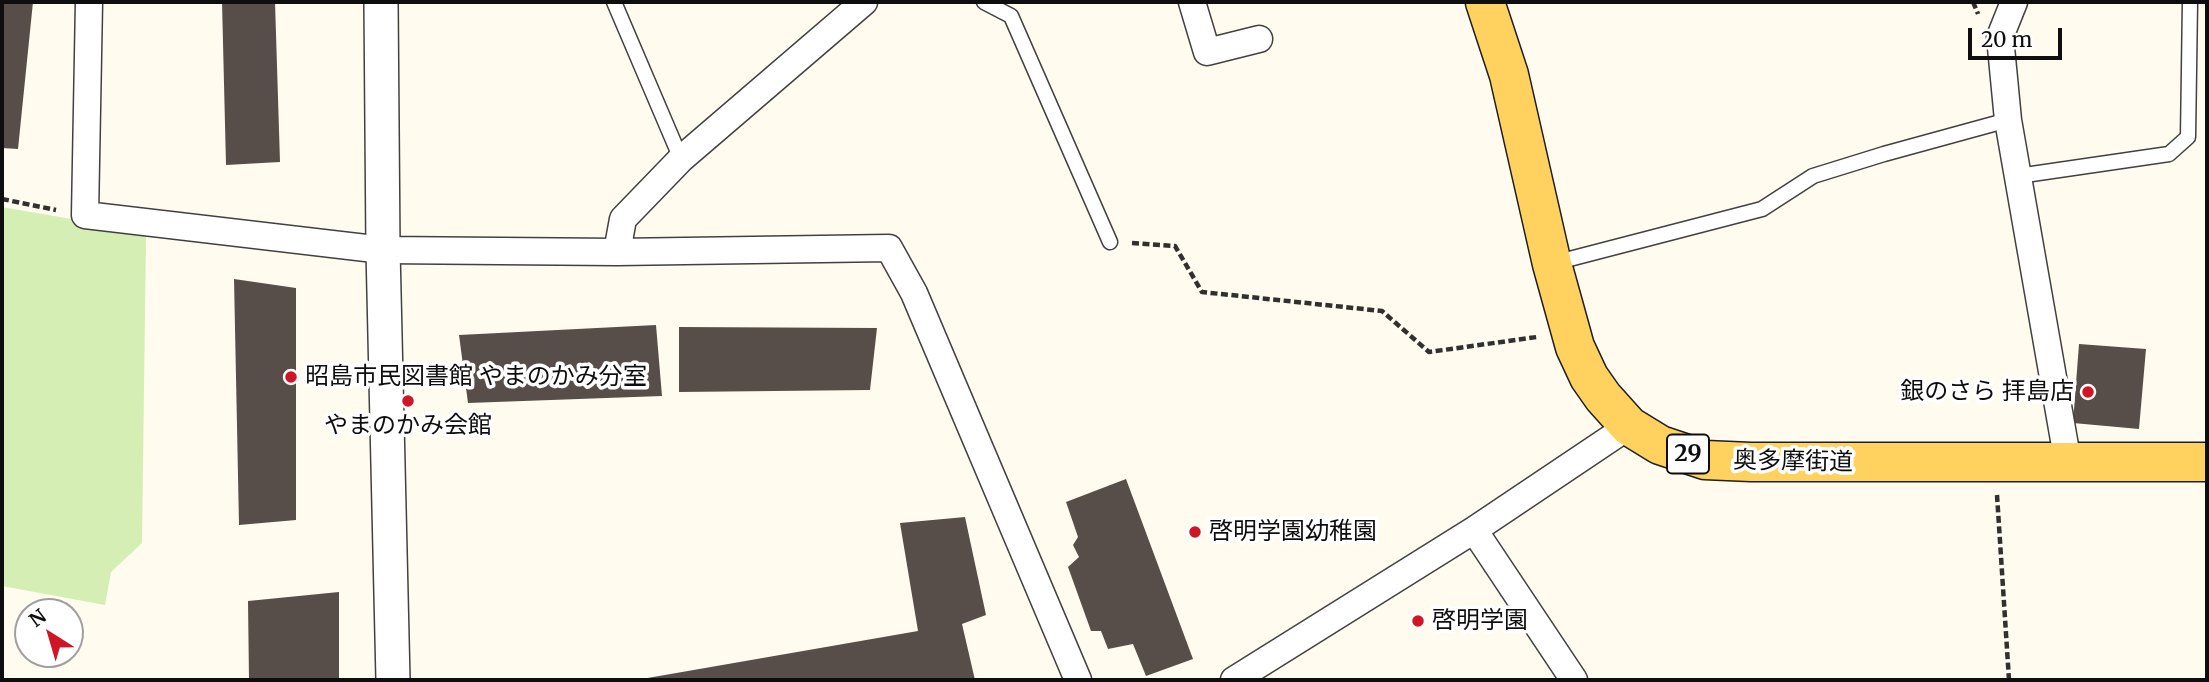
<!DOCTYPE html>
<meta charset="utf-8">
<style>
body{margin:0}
#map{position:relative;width:2209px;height:682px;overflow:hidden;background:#fffbee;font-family:Merriweather,serif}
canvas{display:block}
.frame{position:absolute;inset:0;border:4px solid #0e0e0e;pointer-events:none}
.north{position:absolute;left:14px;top:598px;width:70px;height:70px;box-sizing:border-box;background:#fff;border:2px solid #9f9f9f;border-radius:50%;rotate:323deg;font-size:19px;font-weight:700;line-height:28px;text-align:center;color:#0e0e0e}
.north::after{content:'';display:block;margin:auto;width:24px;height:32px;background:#ce1626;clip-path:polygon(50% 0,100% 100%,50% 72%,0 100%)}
.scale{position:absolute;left:1968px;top:28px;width:94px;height:32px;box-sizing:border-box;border:4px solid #0e0e0e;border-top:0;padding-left:9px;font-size:21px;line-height:24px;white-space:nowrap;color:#0e0e0e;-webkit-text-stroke:5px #fff;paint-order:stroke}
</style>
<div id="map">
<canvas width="2209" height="682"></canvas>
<div class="frame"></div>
<div class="north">N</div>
<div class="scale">20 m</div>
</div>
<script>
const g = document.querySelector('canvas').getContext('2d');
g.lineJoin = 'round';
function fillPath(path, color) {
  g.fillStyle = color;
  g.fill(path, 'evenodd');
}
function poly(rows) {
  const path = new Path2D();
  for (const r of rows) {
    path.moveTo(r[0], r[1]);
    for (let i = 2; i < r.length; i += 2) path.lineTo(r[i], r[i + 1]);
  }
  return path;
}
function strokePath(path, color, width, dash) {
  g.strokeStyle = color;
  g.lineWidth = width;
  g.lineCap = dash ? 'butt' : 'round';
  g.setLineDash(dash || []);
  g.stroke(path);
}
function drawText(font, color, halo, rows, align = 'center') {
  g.font = font + ' Merriweather,"Noto Sans JP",serif';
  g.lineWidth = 7;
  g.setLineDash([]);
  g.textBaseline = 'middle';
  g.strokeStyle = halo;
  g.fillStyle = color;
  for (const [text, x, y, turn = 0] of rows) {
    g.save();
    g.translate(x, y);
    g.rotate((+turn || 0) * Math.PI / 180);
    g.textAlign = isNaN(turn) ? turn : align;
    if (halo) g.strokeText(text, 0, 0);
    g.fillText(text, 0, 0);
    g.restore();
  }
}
fillPath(poly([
 [2,207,146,232,142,543,111,572,105,605,2,586]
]), '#d4eeb3');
fillPath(poly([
 [2,2,33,2,18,149,2,148],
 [222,2,275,2,280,162,226,165],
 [234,279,296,288,296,520,239,525],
 [656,325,662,396,468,403,459,335],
 [679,327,877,328,870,390,679,392],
 [2079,344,2146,349,2139,429,2073,423],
 [1126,479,1193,659,1146,676,1133,644,1108,649,1101,631,1091,631,1068,567,1079,557,1073,545,1078,537,1066,502],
 [965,517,986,615,962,624,975,680,636,680,918,631,900,523],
 [339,592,339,680,249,680,248,601]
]), '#584e49');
const service = poly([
 [614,2,681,159],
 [984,2,1011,16,1110,242],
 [2018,176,2169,154,2188,137,2190,2],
 [1554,263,1762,209,1813,176,1884,154,2008,120]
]);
const minor = poly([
 [89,2,85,215,383,250,617,252,889,248,914,293,1078,680],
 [1192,2,1207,52,1259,39],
 [2014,2,2000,37,2008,120,2068,463],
 [617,252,623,219,681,159,864,2],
 [1474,530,1574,680],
 [1234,680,1474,530,1629,426]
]);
const tertiary = poly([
 [381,2,383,250,393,680]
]);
const primary = poly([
 [1485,2,1509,75,1552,264,1575,347,1589,377,1603,397,1629,426,1660,445,1705,460,1751,462,2207,462]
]);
strokePath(service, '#414141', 17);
strokePath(minor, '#414141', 29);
strokePath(tertiary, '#414141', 36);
strokePath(primary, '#1f1f1f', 41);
strokePath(poly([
 [1973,2,1978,14],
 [2,199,56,210],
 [1132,243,1175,246,1202,292,1382,311,1429,352,1537,337],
 [1997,495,2009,680]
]), '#303030', 4.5, [7, 3.5]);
strokePath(service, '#fff', 14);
strokePath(minor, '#fff', 26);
strokePath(tertiary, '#fff', 33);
strokePath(primary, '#ffd15e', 38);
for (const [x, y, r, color] of [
 [291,377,7,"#ce1626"],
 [2088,392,7,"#ce1626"],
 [408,401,7,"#ce1626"],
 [1195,532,7,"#ce1626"],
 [1418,621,7,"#ce1626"]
]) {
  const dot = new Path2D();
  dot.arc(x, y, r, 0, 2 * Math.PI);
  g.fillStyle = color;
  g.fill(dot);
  strokePath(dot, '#fff', 2.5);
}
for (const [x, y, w] of [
 [1688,454,42]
]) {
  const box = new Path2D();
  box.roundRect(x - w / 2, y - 19.5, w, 39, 5);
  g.fillStyle = '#fff';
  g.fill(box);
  strokePath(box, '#0e0e0e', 2);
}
drawText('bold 23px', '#0e0e0e', null, [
 ["29",1688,454]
]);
drawText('24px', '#0e0e0e', '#fff', [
 ["昭島市民図書館 やまのかみ分室",305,377],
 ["銀のさら 拝島店",2074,392,"right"],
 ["やまのかみ会館",408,426,"center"],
 ["啓明学園幼稚園",1209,532],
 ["啓明学園",1432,621]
], 'left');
drawText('24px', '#0e0e0e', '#fff', [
 ["奥多摩街道",1793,462,1]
]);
</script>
